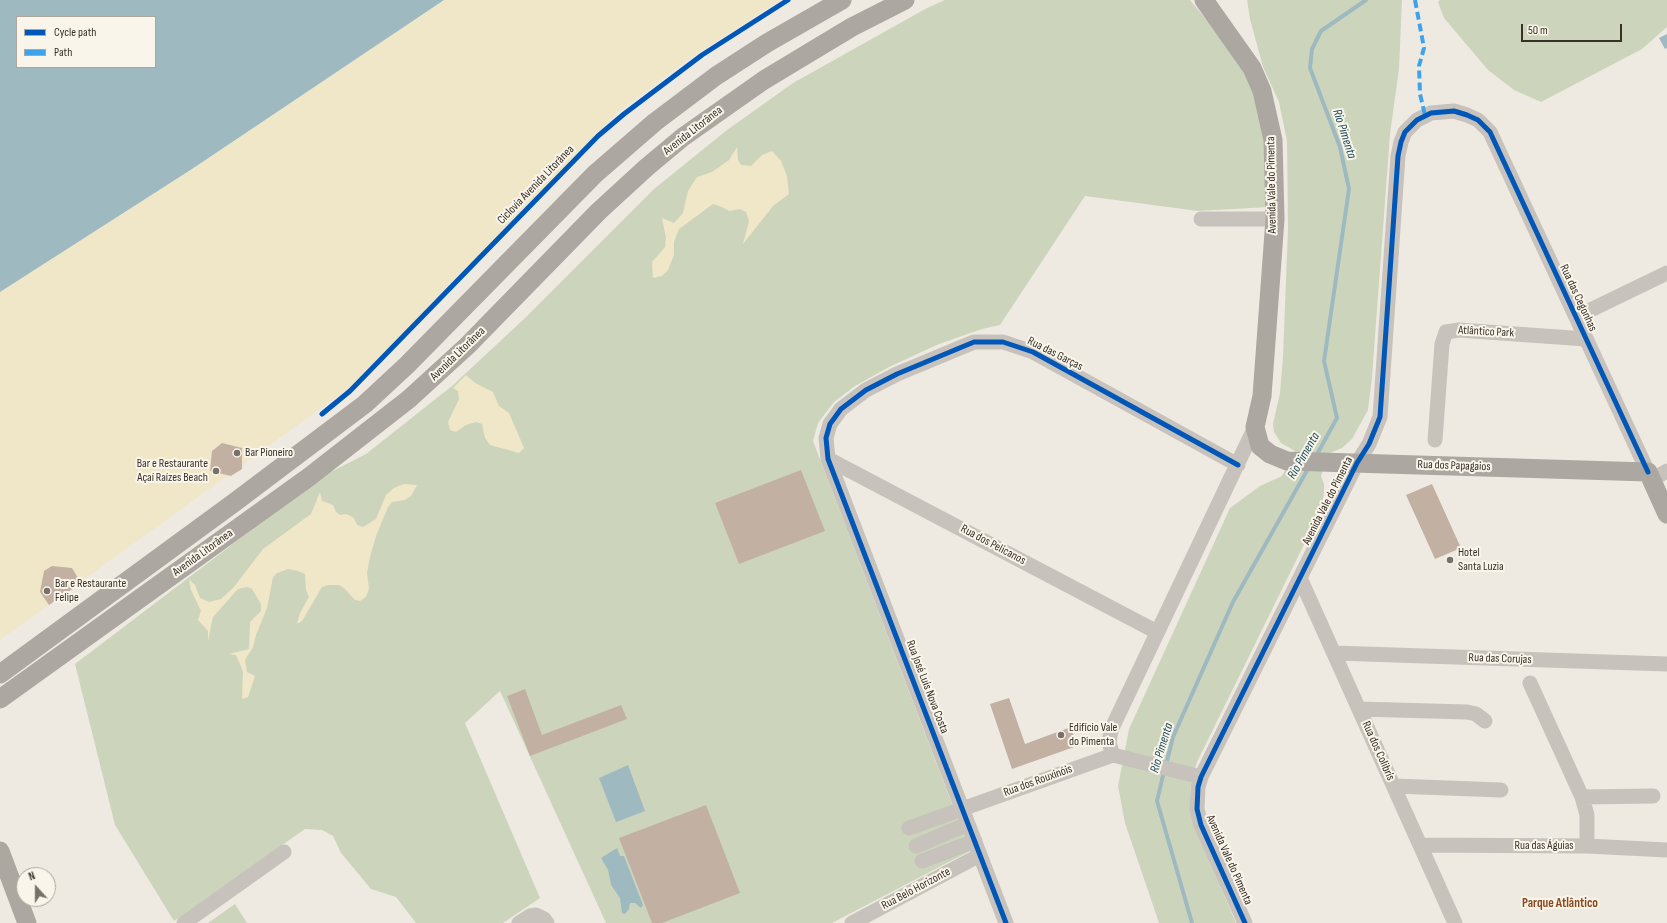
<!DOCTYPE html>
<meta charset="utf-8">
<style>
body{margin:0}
#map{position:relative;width:1667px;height:923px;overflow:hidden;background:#eeeae2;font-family:"Sofia Sans Condensed",sans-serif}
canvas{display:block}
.legend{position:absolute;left:16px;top:16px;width:140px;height:52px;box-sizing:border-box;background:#faf5ea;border:1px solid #aca69d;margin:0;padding:5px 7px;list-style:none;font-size:12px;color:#383029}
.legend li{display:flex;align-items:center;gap:8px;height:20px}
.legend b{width:20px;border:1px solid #aca69d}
.north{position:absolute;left:16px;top:867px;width:40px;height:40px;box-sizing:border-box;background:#faf5ea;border:1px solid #aca69d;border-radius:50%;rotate:339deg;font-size:11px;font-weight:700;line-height:16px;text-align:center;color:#383029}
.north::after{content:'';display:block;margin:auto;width:14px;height:18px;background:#78716a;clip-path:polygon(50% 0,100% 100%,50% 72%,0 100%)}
.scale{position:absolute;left:1521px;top:24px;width:101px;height:18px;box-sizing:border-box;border:2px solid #383029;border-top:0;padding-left:5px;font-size:12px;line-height:14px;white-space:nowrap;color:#383029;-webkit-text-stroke:3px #faf5ea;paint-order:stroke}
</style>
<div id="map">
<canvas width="1667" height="923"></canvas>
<ul class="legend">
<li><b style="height:5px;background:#0057b8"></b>Cycle path</li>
<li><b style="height:5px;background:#3fa3eb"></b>Path</li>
</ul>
<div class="north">N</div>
<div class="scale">50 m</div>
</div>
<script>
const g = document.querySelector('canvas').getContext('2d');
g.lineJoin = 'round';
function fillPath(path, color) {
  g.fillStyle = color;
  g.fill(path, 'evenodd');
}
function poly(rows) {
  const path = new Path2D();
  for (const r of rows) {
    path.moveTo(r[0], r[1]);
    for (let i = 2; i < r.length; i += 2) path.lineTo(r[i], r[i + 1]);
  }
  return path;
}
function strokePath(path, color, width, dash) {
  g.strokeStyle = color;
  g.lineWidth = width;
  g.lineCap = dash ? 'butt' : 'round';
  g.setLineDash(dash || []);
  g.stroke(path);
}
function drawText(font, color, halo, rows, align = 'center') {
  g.font = font + ' "Sofia Sans Condensed",sans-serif';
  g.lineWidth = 4;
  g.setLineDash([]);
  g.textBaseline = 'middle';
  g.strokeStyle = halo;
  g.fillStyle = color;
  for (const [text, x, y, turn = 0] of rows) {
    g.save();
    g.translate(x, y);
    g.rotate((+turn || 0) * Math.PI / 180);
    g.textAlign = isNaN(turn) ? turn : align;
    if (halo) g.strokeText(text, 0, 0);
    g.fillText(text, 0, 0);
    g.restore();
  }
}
fillPath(poly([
 [945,0,1190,0,1228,46,1242,68,1257,102,1264,123,1269,207,1198,211,1085,196,1000,325,982,329,939,344,889,367,855,386,834,402,818,423,813,441,970,851,832,923,606,923,500,691,465,723,540,898,503,923,416,923,396,897,371,889,341,853,333,836,322,830,305,829,174,921,115,825,75,664,321,477,366,454,452,386,525,318,654,189,727,130,793,83,927,8],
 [1247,0,1402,0,1399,69,1390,134,1372,377,1368,410,1352,439,1342,448,1330,453,1321,476,1324,484,1324,493,1321,510,1197,762,1190,788,1190,806,1197,832,1236,923,1159,923,1125,823,1118,786,1129,729,1230,508,1260,486,1282,476,1295,451,1281,443,1274,432,1273,424,1280,393,1283,357,1288,228,1287,141,1279,102,1263,67,1250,19],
 [1440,0,1667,0,1667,27,1642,49,1541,102,1514,90,1488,70,1444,18,1438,2],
 [235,904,247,923,208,923]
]), '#ccd5bc');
fillPath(poly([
 [444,0,781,0,689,59,617,113,349,388,0,640,0,292,192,169],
 [737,147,738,160,741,165,751,166,762,155,772,151,781,161,787,176,789,194,773,206,743,244,749,221,746,212,740,209,729,211,722,207,713,204,679,229,674,242,674,255,668,270,662,276,653,278,652,262,665,247,666,238,662,218,674,223,683,213,688,191,697,177,712,172,729,160],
 [466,375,475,383,493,392,499,406,509,413,524,448,519,453,490,445,485,438,482,424,476,422,466,425,456,432,450,430,448,422,459,399,458,391,453,388],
 [404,484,417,485,411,496,405,500,392,502,388,507,376,536,370,557,367,573,369,589,366,597,360,601,355,600,345,589,339,585,328,585,322,587,302,621,297,624,300,613,309,597,306,590,305,574,298,571,288,569,277,573,273,577,267,608,256,635,253,647,245,660,247,672,255,676,248,697,242,699,243,671,236,655,229,654,249,649,250,622,261,611,261,604,252,589,247,587,238,589,213,617,208,641,208,631,198,620,201,611,191,590,189,579,195,585,200,598,209,602,221,599,234,587,263,549,311,514,320,492,322,501,333,505,336,512,340,515,347,514,354,518,357,525,363,527,376,519,386,495,394,488]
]), '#efe7c8');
fillPath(poly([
 [0,0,444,0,192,169,0,292],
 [17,17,155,17,155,67,17,67],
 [1667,34,1667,48,1665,49,1659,38],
 [628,765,645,811,616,822,599,778],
 [617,848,620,856,624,856,643,905,641,908,635,903,630,903,629,909,625,914,622,913,620,898,611,885,608,870,601,858]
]), '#9ebac0');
strokePath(poly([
 [1316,456,1337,418,1324,361,1349,189,1340,147,1310,68,1312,49,1321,31,1366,0],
 [1166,765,1173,737,1233,602,1309,467],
 [1164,771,1157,801,1192,923]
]), '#9ebac0', 4);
fillPath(poly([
 [222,443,242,448,242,469,231,476,210,471,212,451],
 [801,470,825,531,739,564,715,503],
 [1432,484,1461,548,1435,559,1406,495],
 [52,566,72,568,81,583,49,605,40,592,44,571],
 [525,689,542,735,621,705,627,719,530,756,507,696],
 [1009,698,1025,744,1071,727,1077,746,1012,769,990,704],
 [706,805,740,893,662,923,652,923,619,838]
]), '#c2b1a3');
strokePath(poly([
 [1201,219,1275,219],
 [1576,317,1667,273],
 [1435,440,1442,344,1446,332,1459,330,1586,339],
 [828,459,1157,632],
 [1651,480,1667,471],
 [1300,578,1455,923],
 [1334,653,1667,664],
 [1530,683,1582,797,1653,796],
 [1359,709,1467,712,1476,714,1485,721],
 [1113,755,1109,743,1111,730,1255,427],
 [1113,755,1201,777],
 [1394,786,1501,790],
 [1582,797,1587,815,1587,846],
 [909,828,1113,755],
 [1420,845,1587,846,1667,850],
 [916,846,968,824],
 [922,861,975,841],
 [184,923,284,852],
 [519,923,530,916,536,915,544,919,547,923],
 [852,923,980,855],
 [1006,923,828,459,826,438,830,424,841,409,866,390,897,374,974,342,1003,342,1033,352,1238,465],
 [1245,923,1201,825,1197,809,1198,787,1201,777,1357,463,1369,444,1380,417,1398,156,1401,142,1405,132,1417,120,1431,113,1454,111,1467,115,1478,120,1490,132,1648,472]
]), '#c7c2bb', 15);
strokePath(poly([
 [1204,0,1252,68,1262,91,1273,140,1275,219,1262,396,1255,427,1260,446,1270,454,1287,461,1648,472,1667,514],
 [0,674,235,502,365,404,407,365,595,174,655,122,716,76,767,43,842,0],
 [0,699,309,477,409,399,467,346,599,211,647,167,683,137,764,80,852,27,905,0],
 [0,851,27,923]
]), '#aca7a0', 19);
strokePath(poly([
 [1415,0,1424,48,1419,66,1420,94,1425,115]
]), '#3fa3eb', 4, [8, 4]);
strokePath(poly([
 [322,414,350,391,598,136,624,114,702,55,788,0],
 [1006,923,828,459,826,438,830,424,841,409,866,390,897,374,974,342,1003,342,1033,352,1238,465],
 [1245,923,1201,825,1197,809,1198,787,1201,777,1357,463,1369,444,1380,417,1398,156,1401,142,1405,132,1417,120,1431,113,1454,111,1467,115,1478,120,1490,132,1648,472]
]), '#0057b8', 5);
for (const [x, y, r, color] of [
 [237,453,4,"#78716a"],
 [216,471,4,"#78716a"],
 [1450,560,4,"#78716a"],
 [47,591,4,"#78716a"],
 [1061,735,4,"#78716a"]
]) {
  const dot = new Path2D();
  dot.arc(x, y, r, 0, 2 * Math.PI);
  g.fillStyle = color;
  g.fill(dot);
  strokePath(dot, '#faf5ea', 1.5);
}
drawText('12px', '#383029', '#faf5ea', [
 ["Avenida Litorânea",693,131,-38],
 ["Ciclovia Avenida Litorânea",536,185,-46],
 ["Avenida Vale do Pimenta",1272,185,-91],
 ["Rua das Cegonhas",1578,298,65],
 ["Atlântico Park",1486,332,3],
 ["Avenida Litorânea",458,354,-44],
 ["Rua das Garças",1055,354,27],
 ["Rua dos Papagaios",1454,466,2],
 ["Avenida Vale do Pimenta",1328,501,-63],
 ["Rua dos Pelicanos",993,545,28],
 ["Avenida Litorânea",203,553,-36],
 ["Rua das Corujas",1500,659,2],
 ["Rua José Luís Nova Costa",927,687,69],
 ["Rua dos Colibrís",1378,751,66],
 ["Rua dos Rouxinóis",1038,781,-20],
 ["Rua das Águias",1544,846],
 ["Avenida Vale do Pimenta",1229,860,66],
 ["Rua Belo Horizonte",916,889,-28]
]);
drawText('12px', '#383029', '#faf5ea', [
 ["Bar Pioneiro",245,453],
 ["Bar e Restaurante",208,464,"right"],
 ["Açaí Raízes Beach",208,478,"right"],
 ["Hotel",1458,553],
 ["Santa Luzia",1458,567],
 ["Bar e Restaurante",55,584],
 ["Felipe",55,598],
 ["Edifício Vale",1069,728],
 ["do Pimenta",1069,742]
], 'left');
drawText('italic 13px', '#1d4d5b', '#faf5ea', [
 ["Rio Pimenta",1344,134,72],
 ["Rio Pimenta",1304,456,-60],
 ["Rio Pimenta",1162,748,-73]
]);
drawText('bold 13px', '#8a491f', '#faf5ea', [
 ["Parque Atlântico",1560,904]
]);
</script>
